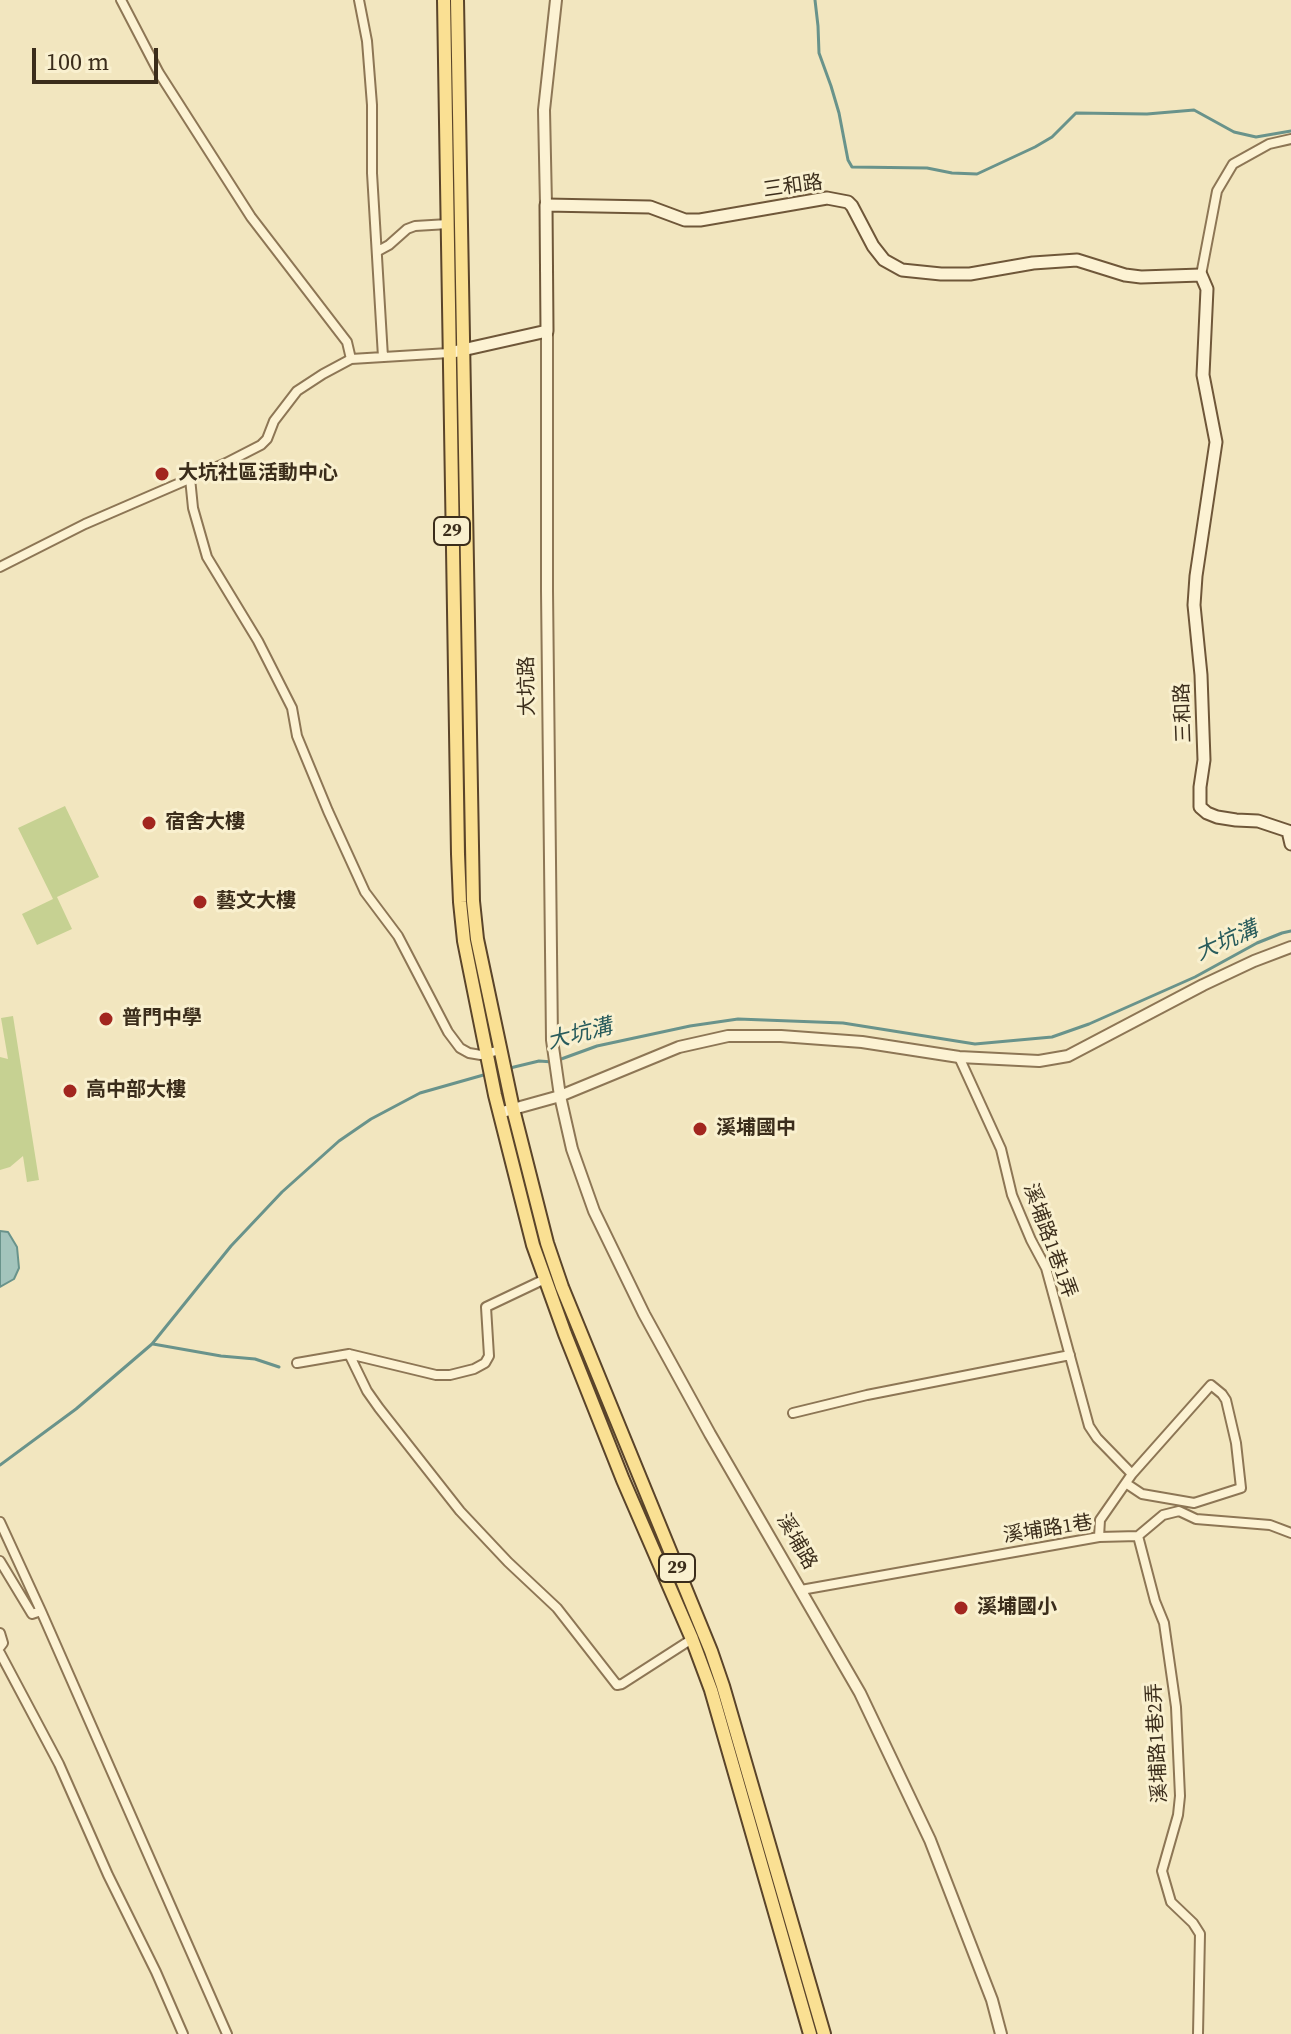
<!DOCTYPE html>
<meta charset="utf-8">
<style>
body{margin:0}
#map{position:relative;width:1291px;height:2034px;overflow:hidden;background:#f2e6bf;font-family:"Source Serif 4",serif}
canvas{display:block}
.scale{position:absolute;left:32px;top:48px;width:126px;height:36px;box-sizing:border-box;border:4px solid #3b2d1b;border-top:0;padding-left:10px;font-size:24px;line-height:28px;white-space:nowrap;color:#3b2d1b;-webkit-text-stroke:6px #f9f0cf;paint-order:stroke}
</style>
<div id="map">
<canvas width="1291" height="2034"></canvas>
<div class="scale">100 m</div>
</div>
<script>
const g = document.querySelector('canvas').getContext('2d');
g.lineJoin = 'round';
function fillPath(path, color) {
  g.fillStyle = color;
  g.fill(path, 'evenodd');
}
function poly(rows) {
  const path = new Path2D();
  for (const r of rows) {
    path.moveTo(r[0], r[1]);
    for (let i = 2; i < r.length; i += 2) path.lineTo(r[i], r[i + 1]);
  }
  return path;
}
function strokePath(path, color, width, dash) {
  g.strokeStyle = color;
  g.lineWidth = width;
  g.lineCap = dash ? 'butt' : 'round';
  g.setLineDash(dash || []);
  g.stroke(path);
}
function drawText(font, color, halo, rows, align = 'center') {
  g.font = font + ' "Source Serif 4","Noto Sans TC",serif';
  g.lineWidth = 6;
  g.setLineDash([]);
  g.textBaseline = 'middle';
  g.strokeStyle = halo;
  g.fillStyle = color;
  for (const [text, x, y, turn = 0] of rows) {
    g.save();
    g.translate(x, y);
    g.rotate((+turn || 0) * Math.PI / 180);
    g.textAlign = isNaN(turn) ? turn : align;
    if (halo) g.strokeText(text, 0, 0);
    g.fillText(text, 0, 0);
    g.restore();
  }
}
fillPath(poly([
 [65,806,99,877,57,897,72,929,37,945,22,914,53,899,18,828],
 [13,1016,39,1180,27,1182,23,1156,10,1167,0,1170,0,1057,8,1059,1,1018]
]), '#c6d192');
const water = poly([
 [0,1231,8,1232,17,1247,19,1268,14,1279,0,1287,0,1231]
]);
fillPath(water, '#a3c4bc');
strokePath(water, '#69938b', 2);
strokePath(poly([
 [815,0,818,26,819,53,831,86,839,113,848,160,852,167,927,168,952,173,977,174,1035,147,1052,137,1076,113,1147,114,1194,110,1234,132,1256,137,1291,131],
 [510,1068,539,1061,553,1062,597,1046,690,1026,738,1019,843,1023,975,1044,1052,1037,1089,1024,1195,977,1257,943,1282,933,1291,931],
 [153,1344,221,1356,255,1359,279,1367],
 [0,1465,76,1409,152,1344,231,1246,282,1192,339,1141,371,1119,420,1093,487,1074]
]), '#69938b', 3);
const minor = poly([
 [121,0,159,73,251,217,347,342,351,359],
 [359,0,367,41,372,105,372,173,383,357],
 [378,251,389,245,407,229,415,226,448,224],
 [1201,275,1217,191,1233,164,1269,144,1291,139],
 [190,478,193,508,207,557,258,641,292,708,297,736,328,811,365,892,398,936,448,1032,460,1048,469,1053,481,1055,500,1050],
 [0,567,85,524,226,463,261,445,267,439,274,421,297,391,323,374,351,359,449,353],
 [959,1057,1001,1149,1012,1195,1031,1240,1046,1268,1089,1426,1097,1438,1132,1474],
 [349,1354,367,1391,379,1408,460,1511,508,1562,557,1608,617,1685,622,1684,692,1639],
 [297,1363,349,1354,436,1375,450,1375,474,1369,485,1363,489,1356,486,1307,545,1279],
 [793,1413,867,1395,1070,1355],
 [0,1522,41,1611,227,2034],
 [1138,1536,1155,1601,1164,1623,1176,1707,1180,1796,1178,1815,1162,1871,1171,1902,1193,1923,1200,1934,1198,2034],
 [1099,1537,1100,1520,1132,1474,1211,1385,1222,1394,1226,1400,1236,1443,1241,1488,1194,1503,1142,1494,1127,1484],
 [0,1561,32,1614,41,1611],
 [801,1590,1099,1537,1138,1536,1163,1515,1179,1511,1196,1519,1270,1525,1291,1533],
 [0,1633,3,1643,0,1647],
 [0,1653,59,1764,108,1875,156,1972,183,2034]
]);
const tertiary = poly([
 [546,205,544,110,556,0],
 [547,331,547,591,552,1040,560,1096,572,1149,594,1211,644,1314,710,1434,860,1693,930,1840,992,2000,1001,2034],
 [506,1111,560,1096,679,1047,728,1036,781,1036,862,1042,959,1057,1039,1061,1068,1056,1203,985,1254,961,1291,947]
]);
const secondary = poly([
 [449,353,547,331,546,205,650,207,685,220,700,220,827,198,848,202,852,206,873,246,884,260,902,270,941,274,970,274,1033,263,1077,260,1125,275,1141,277,1201,275,1207,289,1203,375,1216,442,1196,576,1194,605,1201,675,1204,760,1200,787,1200,807,1207,813,1217,817,1236,820,1258,821,1288,831,1291,844]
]);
const primary = poly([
 [444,0,458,854,460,902,464,941,495,1095,533,1245,565,1334,623,1480,692,1639,711,1690,810,2034],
 [457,0,473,901,477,939,513,1109,547,1243,562,1287,711,1651,723,1686,824,2034]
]);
strokePath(minor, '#8d7655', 12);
strokePath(tertiary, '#8d7655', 14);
strokePath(secondary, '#6f5739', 15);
strokePath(primary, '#5a442a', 16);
strokePath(minor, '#fcf2d3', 8);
strokePath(tertiary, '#fcf2d3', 10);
strokePath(secondary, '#fcf2d3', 11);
strokePath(primary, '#fae093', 12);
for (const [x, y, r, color] of [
 [162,474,8,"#a2261f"],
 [149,823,8,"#a2261f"],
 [200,902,8,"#a2261f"],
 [106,1019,8,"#a2261f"],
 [70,1091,8,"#a2261f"],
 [700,1129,8,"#a2261f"],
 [961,1608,8,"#a2261f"]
]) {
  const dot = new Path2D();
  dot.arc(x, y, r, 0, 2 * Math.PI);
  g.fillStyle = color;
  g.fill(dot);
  strokePath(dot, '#f9f0cf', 3);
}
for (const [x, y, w] of [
 [452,531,36],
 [677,1568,36]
]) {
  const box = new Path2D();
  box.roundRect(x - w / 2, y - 14, w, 28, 6);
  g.fillStyle = '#f9f0cf';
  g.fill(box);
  strokePath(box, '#3b2d1b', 2);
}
drawText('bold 18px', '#3b2d1b', null, [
 ["29",452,531],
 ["29",677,1568]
]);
drawText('20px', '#3b2d1b', '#f9f0cf', [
 ["三和路",793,187,-8],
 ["大坑路",528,686,-91],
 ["三和路",1184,713,-92],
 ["溪埔路1巷1弄",1049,1241,70],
 ["溪埔路1巷",1048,1530,-9],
 ["溪埔路",796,1542,60],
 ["溪埔路1巷2弄",1158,1743,-93]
]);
drawText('bold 20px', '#3b2d1b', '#f9f0cf', [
 ["大坑社區活動中心",178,474],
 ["宿舍大樓",165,823],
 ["藝文大樓",216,902],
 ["普門中學",122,1019],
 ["高中部大樓",86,1091],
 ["溪埔國中",716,1129],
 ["溪埔國小",977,1608]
], 'left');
drawText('italic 22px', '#295c5c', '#f9f0cf', [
 ["大坑溝",1227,942,-24],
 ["大坑溝",580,1035,-14]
]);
</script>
